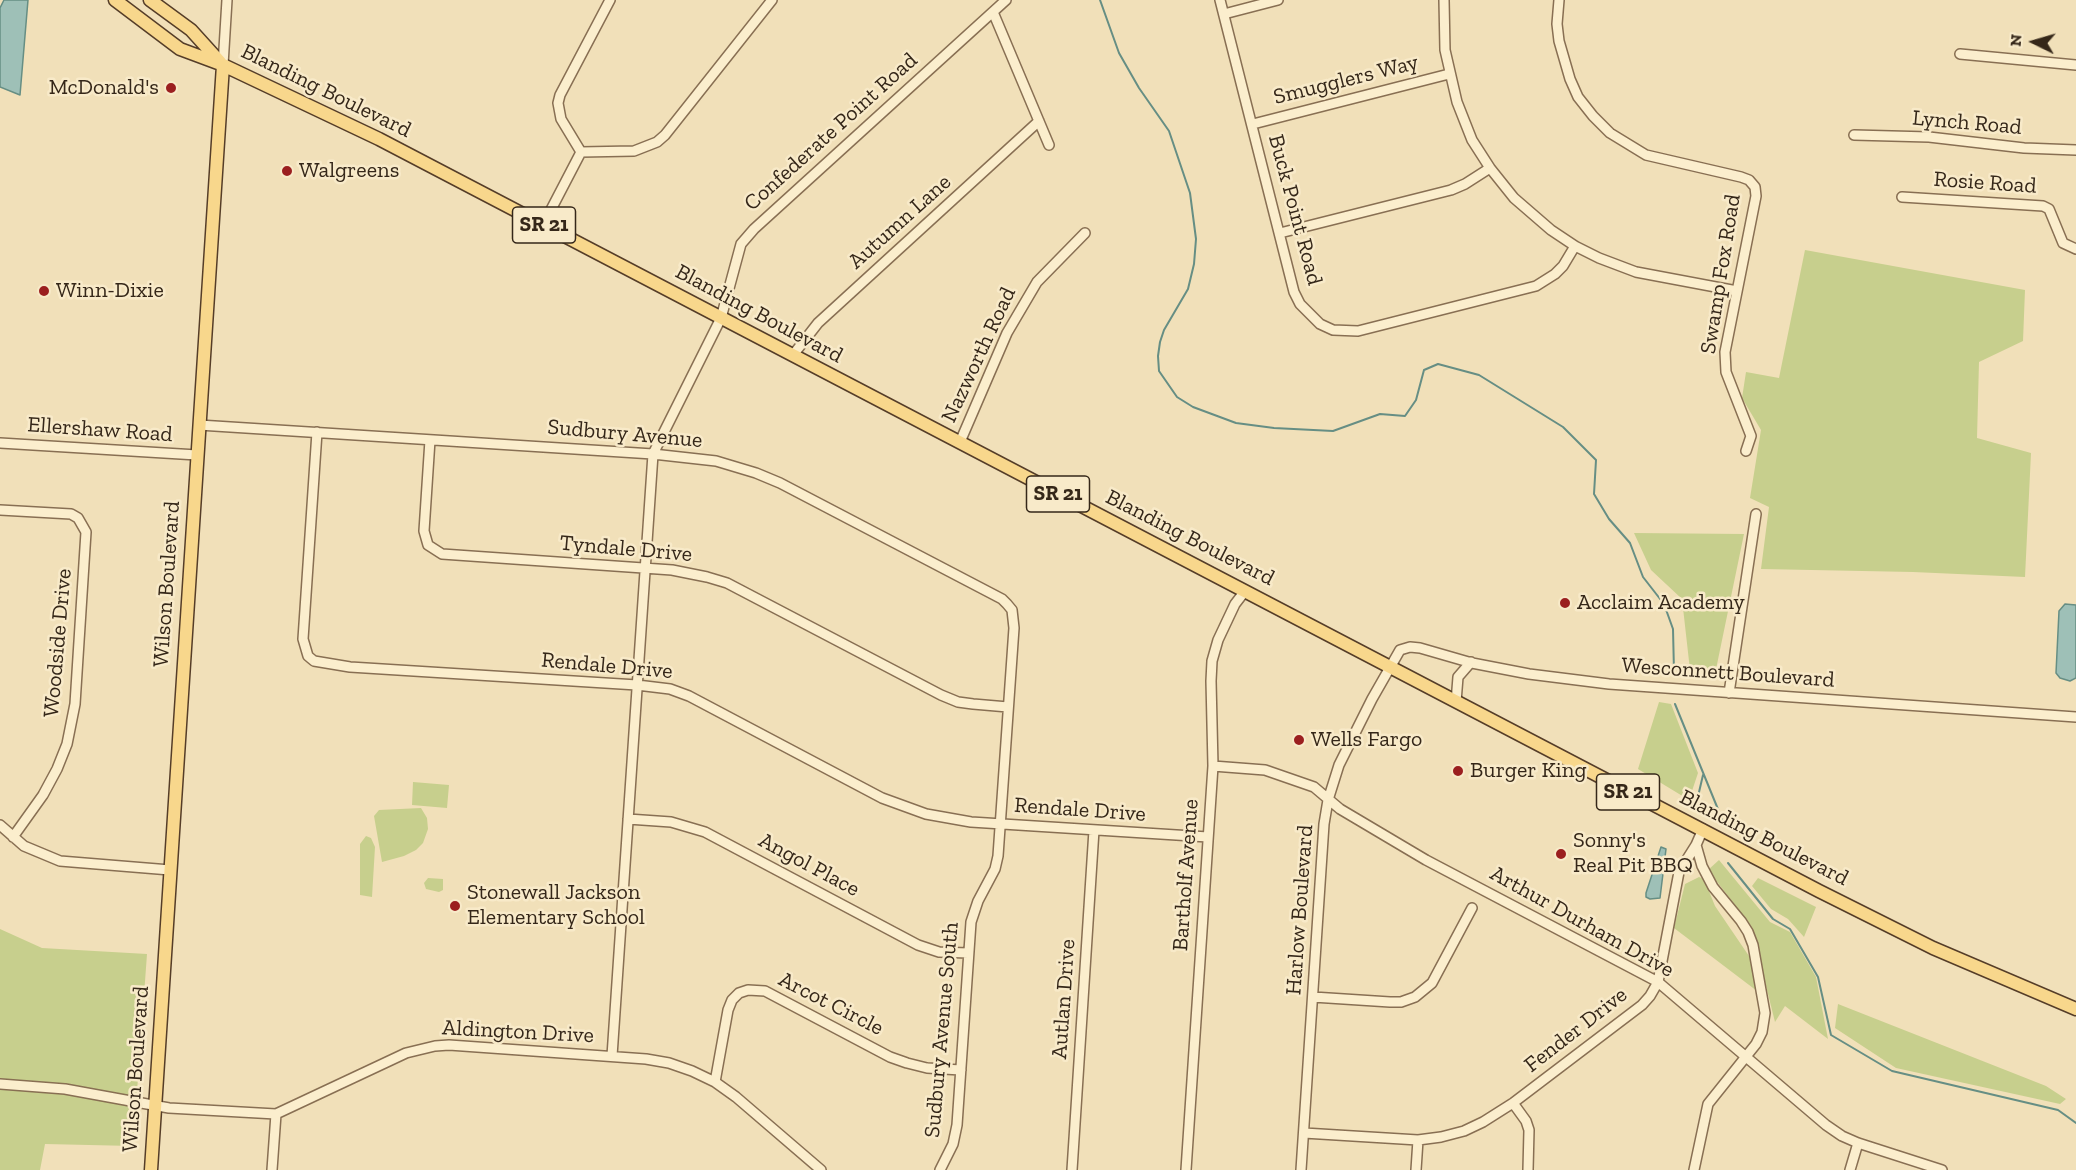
<!DOCTYPE html>
<style>
body{margin:0}
#map{position:relative;width:2076px;height:1170px;overflow:hidden;background:#f1e0b9;font-family:"Zilla Slab",serif}
canvas{display:block}
.north{position:absolute;left:2004px;top:12px;width:60px;height:60px;-webkit-text-stroke:4px #f8eac9;paint-order:stroke;rotate:275deg;font-size:16px;font-weight:700;line-height:24px;text-align:center;color:#352719}
.north::after{content:'';display:block;margin:auto;width:21px;height:27px;background:#352719;clip-path:polygon(50% 0,100% 100%,50% 72%,0 100%)}
</style>
<div id="map">
<canvas width="2076" height="1170"></canvas>
<div class="north">N</div>
</div>
<script>
const g = document.querySelector('canvas').getContext('2d');
g.lineJoin = 'round';
function fillPath(path, color) {
  g.fillStyle = color;
  g.fill(path, 'evenodd');
}
function poly(rows) {
  const path = new Path2D();
  for (const r of rows) {
    path.moveTo(r[0], r[1]);
    for (let i = 2; i < r.length; i += 2) path.lineTo(r[i], r[i + 1]);
  }
  return path;
}
function strokePath(path, color, width, dash) {
  g.strokeStyle = color;
  g.lineWidth = width;
  g.lineCap = dash ? 'butt' : 'round';
  g.setLineDash(dash || []);
  g.stroke(path);
}
function drawText(font, color, halo, rows, align = 'center') {
  g.font = font + ' "Zilla Slab",serif';
  g.lineWidth = 5;
  g.setLineDash([]);
  g.textBaseline = 'middle';
  g.strokeStyle = halo;
  g.fillStyle = color;
  for (const [text, x, y, turn = 0] of rows) {
    g.save();
    g.translate(x, y);
    g.rotate((+turn || 0) * Math.PI / 180);
    g.textAlign = isNaN(turn) ? turn : align;
    if (halo) g.strokeText(text, 0, 0);
    g.fillText(text, 0, 0);
    g.restore();
  }
}
fillPath(poly([
 [1805,250,2025,290,2023,341,1979,362,1977,438,2031,453,2025,577,1913,572,1761,569,1769,507,1750,498,1761,430,1742,398,1746,372,1779,378],
 [1634,533,1744,534,1715,674,1690,670,1682,599,1651,570],
 [1659,702,1671,704,1698,773,1689,800,1638,769],
 [413,782,449,785,447,808,412,805],
 [421,808,427,818,428,829,423,843,416,850,404,856,382,862,374,816,379,810],
 [366,836,371,838,375,847,372,897,360,895,360,844],
 [1719,860,1770,922,1790,932,1816,977,1828,1039,1785,1006,1775,1022,1751,926,1708,870],
 [1699,877,1704,879,1715,906,1751,959,1757,991,1674,928,1685,884],
 [428,878,443,879,443,890,439,892,426,889,424,883],
 [1758,878,1816,907,1804,937,1788,919,1771,909,1752,886],
 [0,929,42,948,147,954,133,1146,45,1144,40,1170,0,1170],
 [1838,1004,2046,1086,2066,1099,2060,1104,1896,1068,1835,1028]
]), '#c7cf8d');
const water = poly([
 [4,0,28,0,20,95,0,87,0,8,4,0],
 [2065,604,2076,605,2076,678,2070,681,2060,678,2056,673,2059,611,2065,604],
 [1661,847,1666,849,1660,898,1650,899,1646,897,1646,893,1661,847]
]);
fillPath(water, '#9ec0b7');
strokePath(water, '#668e84', 1.5);
strokePath(poly([
 [1100,0,1119,53,1139,88,1169,131,1190,193,1196,239,1194,264,1188,289,1164,330,1160,342,1158,356,1159,371,1177,397,1193,407,1236,423,1274,428,1333,431,1380,414,1405,416,1416,400,1424,370,1438,364,1479,375,1563,427,1596,460,1594,494,1609,519,1630,543,1643,577,1664,604,1673,629,1674,672],
 [1675,704,1722,819],
 [1696,805,1703,775],
 [1728,863,1773,919,1790,929,1818,977,1831,1035,1892,1071,2058,1110,2076,1123]
]), '#668e84', 2);
const minor = poly([
 [1220,0,1294,292,1300,304,1320,324,1333,330,1358,331,1536,286,1555,274,1563,266,1575,246],
 [1444,0,1445,50,1457,102,1472,140,1490,168,1514,198,1551,230,1575,246,1599,258,1636,272,1737,291],
 [1559,0,1557,24,1559,41,1570,79,1578,97,1593,116,1610,133,1646,155,1741,177,1749,180,1755,187,1756,196,1725,352,1726,372,1751,436,1746,451],
 [993,12,1049,145],
 [1224,14,1278,0],
 [1960,54,2076,65],
 [223,65,227,0],
 [1253,124,1449,74],
 [1854,135,1929,137,2024,148,2076,150],
 [581,152,634,151,657,142,665,135,772,0],
 [581,152,561,119,558,103,560,95,610,0],
 [1902,197,2043,206,2049,209,2063,243,2076,249],
 [543,225,581,152],
 [1280,233,1451,190,1465,184,1490,168],
 [793,355,818,323,1039,121],
 [199,425,653,454,716,461,756,473,780,483,1002,599,1007,604,1012,610,1014,628,998,856,995,869,978,901,971,922,957,1125,953,1144,940,1170],
 [317,432,303,639,308,656,314,661,350,667,637,685,670,689,689,696,882,798,926,814,971,822,1208,837],
 [430,440,424,531,428,545,442,554,672,570,707,577,727,583,941,695,958,702,973,704,1008,707],
 [960,442,1007,333,1037,282,1085,233],
 [0,443,197,455],
 [0,510,71,514,78,518,86,532,75,704,67,744,57,769,43,795,13,837],
 [1729,693,1756,514],
 [1456,702,1458,677,1471,662],
 [1213,766,1265,770,1314,787,1340,809,1426,860,1658,982,1826,1125,1842,1136,1858,1143,1942,1170],
 [628,819,671,822,705,832,918,945,939,952,968,953],
 [0,825,24,846,60,861,170,870],
 [1313,997,1390,1002,1401,1002,1415,997,1432,983,1472,908],
 [612,1056,653,454,721,318,741,244,754,229,1006,0],
 [715,1082,728,1010,732,1000,739,993,748,990,765,991,890,1057,907,1063,927,1068,961,1070],
 [0,1084,65,1089,169,1108,276,1114,389,1061,406,1053,435,1046,449,1045,646,1059,669,1063,692,1071,715,1082,736,1097,821,1170],
 [1513,1103,1526,1121,1529,1130,1528,1170],
 [1304,1133,1418,1140,1441,1137,1464,1131,1483,1122,1513,1103,1642,1005,1650,996,1658,982,1679,872,1696,845],
 [272,1170,276,1114],
 [1072,1170,1094,830],
 [1186,1170,1213,766,1211,681,1212,661,1218,640,1235,604,1245,591],
 [1301,1170,1324,824,1328,800,1339,765,1372,699,1400,650,1410,647,1420,648,1472,663,1529,674,1609,684,2076,717],
 [1416,1170,1418,1140],
 [1694,1170,1708,1104,1756,1044,1762,1032,1765,1013,1753,945,1748,932,1741,921,1713,887,1702,866,1696,845,1703,829],
 [1850,1170,1858,1143]
]);
const major = poly([
 [115,0,180,49,223,65,379,139,1819,891,1933,948,2076,1009],
 [150,0,191,30,220,62],
 [151,1170,223,65]
]);
strokePath(minor, '#886f53', 12);
strokePath(major, '#553d28', 15);
strokePath(minor, '#fbeecd', 9);
strokePath(major, '#f8d78c', 12);
for (const [x, y, r, color] of [
 [171,88,6,"#9b1f1f"],
 [287,171,6,"#9b1f1f"],
 [44,291,6,"#9b1f1f"],
 [1565,603,6,"#9b1f1f"],
 [1299,740,6,"#9b1f1f"],
 [1458,771,6,"#9b1f1f"],
 [1561,854,6,"#9b1f1f"],
 [455,906,6,"#9b1f1f"]
]) {
  const dot = new Path2D();
  dot.arc(x, y, r, 0, 2 * Math.PI);
  g.fillStyle = color;
  g.fill(dot);
  strokePath(dot, '#f8eac9', 2);
}
for (const [x, y, w] of [
 [544,225,63],
 [1058,494,63],
 [1628,792,63]
]) {
  const box = new Path2D();
  box.roundRect(x - w / 2, y - 18, w, 36, 4.5);
  g.fillStyle = '#f8eac9';
  g.fill(box);
  strokePath(box, '#352719', 1.5);
}
drawText('bold 21px', '#352719', null, [
 ["SR 21",544,225],
 ["SR 21",1058,494],
 ["SR 21",1628,792]
]);
drawText('22px', '#352719', '#f8eac9', [
 ["Smugglers Way",1346,80,-14],
 ["Blanding Boulevard",326,91,26],
 ["Lynch Road",1967,123,5],
 ["Confederate Point Road",831,132,-42],
 ["Rosie Road",1985,183,4],
 ["Buck Point Road",1295,210,75],
 ["Autumn Lane",900,222,-42],
 ["Swamp Fox Road",1721,274,-81],
 ["Blanding Boulevard",759,314,28],
 ["Nazworth Road",979,355,-65],
 ["Ellershaw Road",100,430,4],
 ["Sudbury Avenue",625,434,5],
 ["Blanding Boulevard",1190,538,27],
 ["Tyndale Drive",626,549,5],
 ["Wilson Boulevard",167,584,-86],
 ["Woodside Drive",58,643,-85],
 ["Rendale Drive",607,666,5],
 ["Wesconnett Boulevard",1728,673,4],
 ["Rendale Drive",1080,810,4],
 ["Blanding Boulevard",1764,838,27],
 ["Angol Place",809,865,28],
 ["Bartholf Avenue",1186,875,-86],
 ["Harlow Boulevard",1300,910,-86],
 ["Arthur Durham Drive",1582,922,29],
 ["Autlan Drive",1064,999,-86],
 ["Arcot Circle",831,1004,27],
 ["Sudbury Avenue South",942,1030,-85],
 ["Fender Drive",1576,1030,-38],
 ["Aldington Drive",518,1032,3],
 ["Wilson Boulevard",136,1069,-86]
]);
drawText('22px', '#352719', '#f8eac9', [
 ["McDonald's",159,88,"right"],
 ["Walgreens",299,171],
 ["Winn-Dixie",56,291],
 ["Acclaim Academy",1577,603],
 ["Wells Fargo",1311,740],
 ["Burger King",1470,771],
 ["Sonny's",1573,841],
 ["Real Pit BBQ",1573,866],
 ["Stonewall Jackson",467,893],
 ["Elementary School",467,918]
], 'left');
</script>
